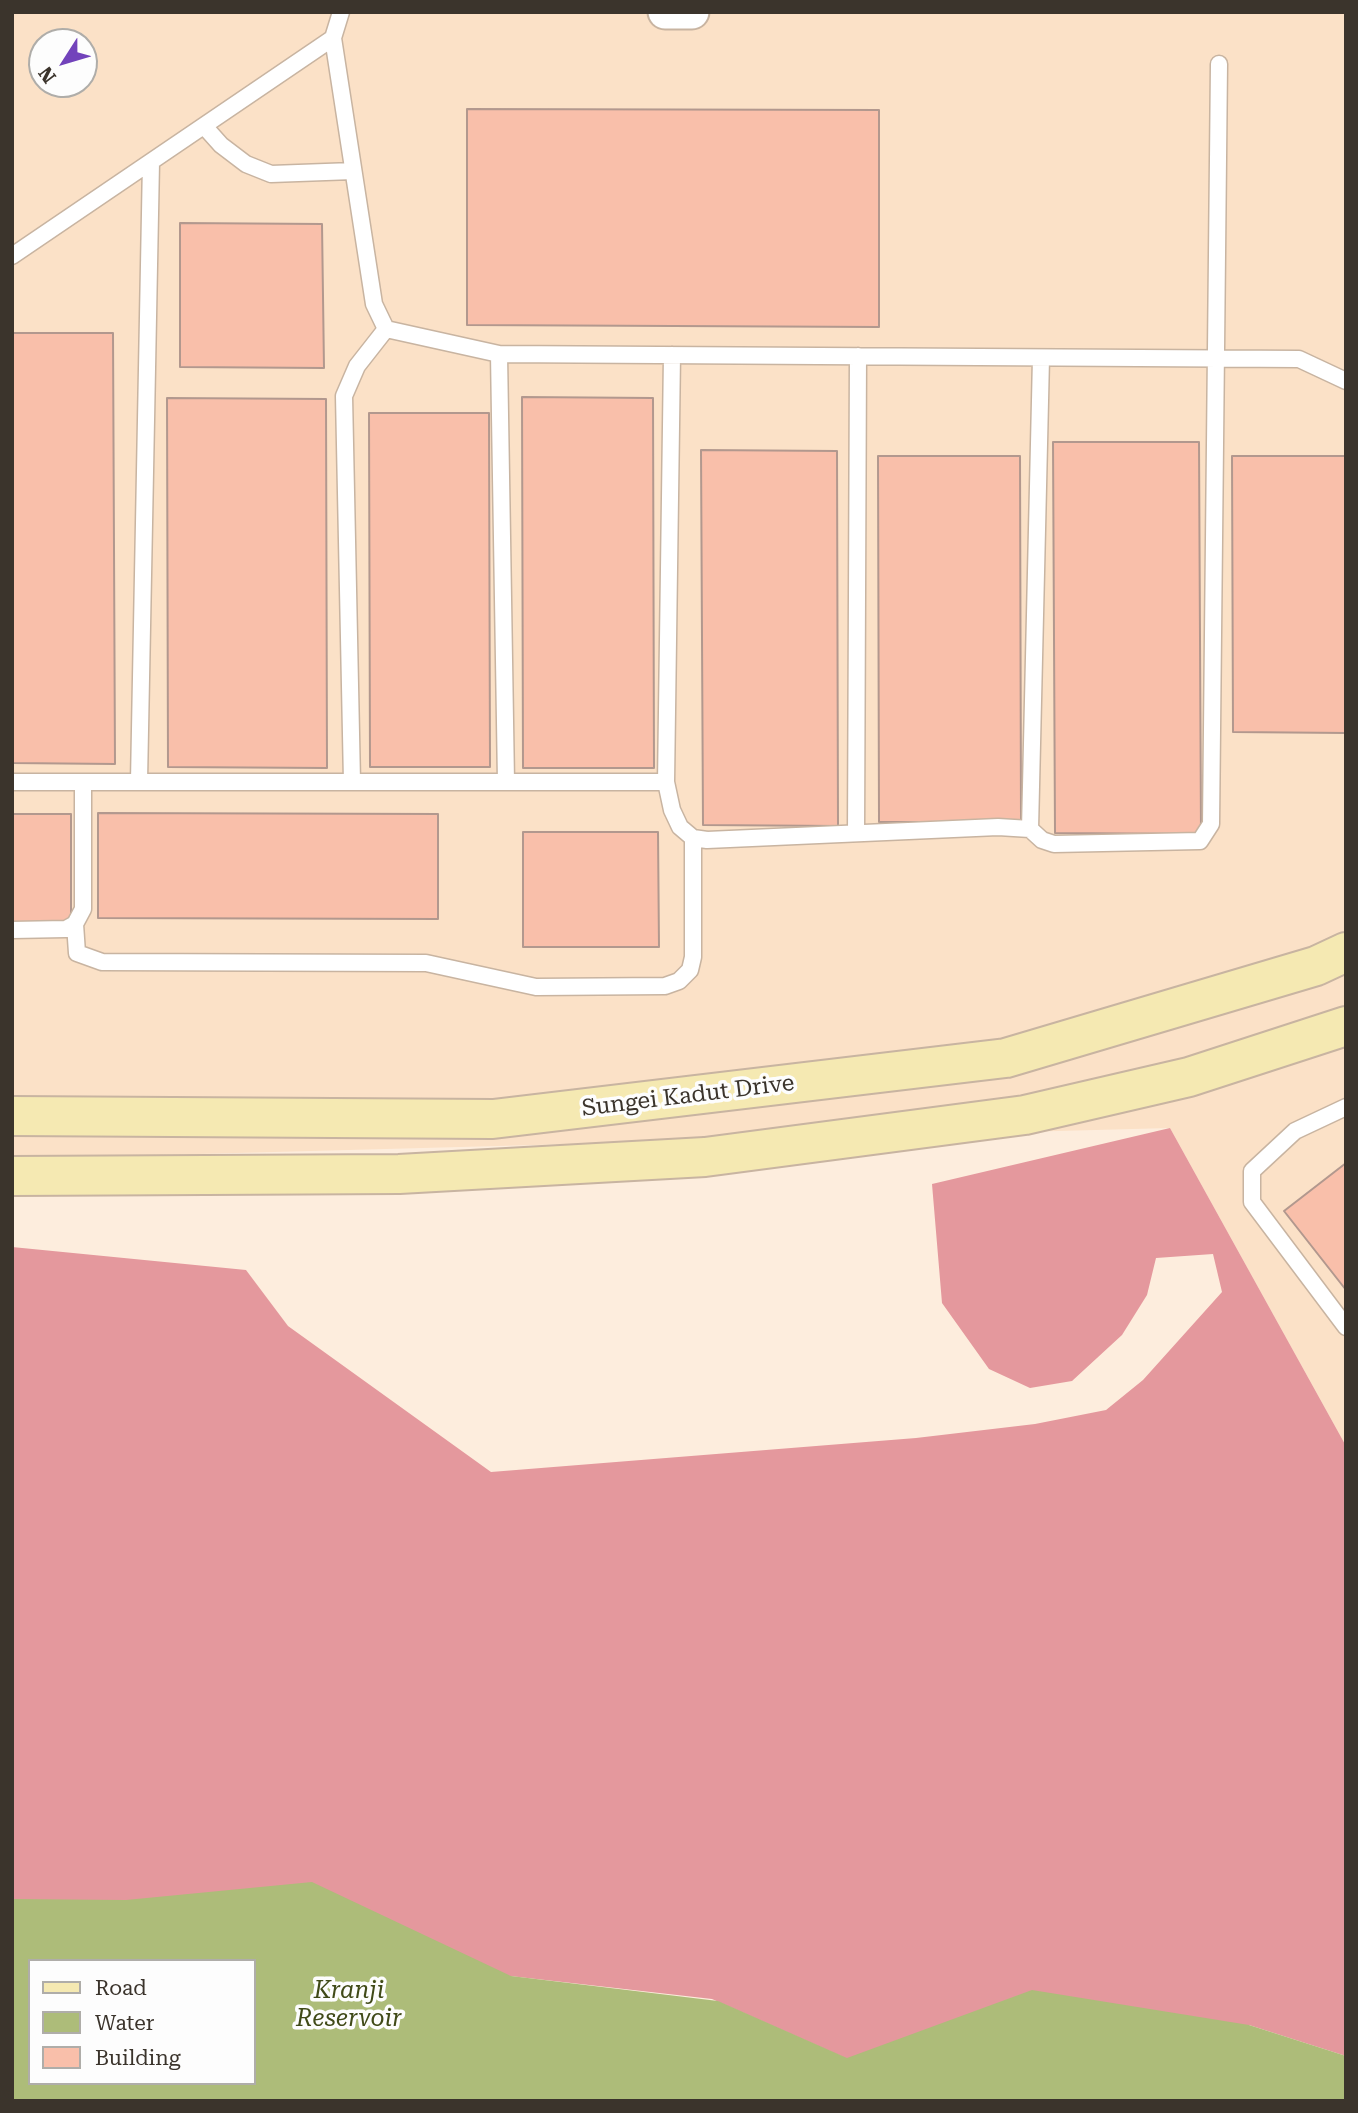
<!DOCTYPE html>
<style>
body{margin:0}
#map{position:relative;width:1358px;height:2113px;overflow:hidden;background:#fdeddd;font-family:"Roboto Serif",serif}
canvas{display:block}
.frame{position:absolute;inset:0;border:14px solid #3b342c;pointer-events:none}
.legend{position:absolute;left:28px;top:1959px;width:228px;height:126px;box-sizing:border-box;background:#fdfdfd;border:2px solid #afada9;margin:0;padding:9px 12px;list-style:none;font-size:21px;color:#3b342c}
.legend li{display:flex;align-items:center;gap:14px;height:35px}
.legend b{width:35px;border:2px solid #afada9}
.north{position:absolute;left:28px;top:28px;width:70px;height:70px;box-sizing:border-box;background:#fdfdfd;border:2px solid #afada9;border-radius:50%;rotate:233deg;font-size:19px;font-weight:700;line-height:28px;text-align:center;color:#3b342c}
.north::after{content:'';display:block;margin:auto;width:24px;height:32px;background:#7243bb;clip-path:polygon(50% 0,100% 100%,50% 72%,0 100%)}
</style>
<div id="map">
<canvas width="1358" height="2113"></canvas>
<div class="frame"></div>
<ul class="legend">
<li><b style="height:9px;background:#f5e9b2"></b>Road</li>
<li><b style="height:19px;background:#adbc79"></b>Water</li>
<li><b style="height:19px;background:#f9bfaa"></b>Building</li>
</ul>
<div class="north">N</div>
</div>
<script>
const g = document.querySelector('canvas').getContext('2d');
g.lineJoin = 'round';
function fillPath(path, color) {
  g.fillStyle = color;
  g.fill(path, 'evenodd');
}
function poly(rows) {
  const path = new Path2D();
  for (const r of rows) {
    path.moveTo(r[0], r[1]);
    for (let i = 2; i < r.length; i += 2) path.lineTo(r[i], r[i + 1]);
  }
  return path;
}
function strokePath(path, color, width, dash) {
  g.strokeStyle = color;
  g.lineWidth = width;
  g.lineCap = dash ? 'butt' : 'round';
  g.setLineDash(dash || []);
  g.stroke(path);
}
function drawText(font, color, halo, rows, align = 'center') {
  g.font = font + ' "Roboto Serif",serif';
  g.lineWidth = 7;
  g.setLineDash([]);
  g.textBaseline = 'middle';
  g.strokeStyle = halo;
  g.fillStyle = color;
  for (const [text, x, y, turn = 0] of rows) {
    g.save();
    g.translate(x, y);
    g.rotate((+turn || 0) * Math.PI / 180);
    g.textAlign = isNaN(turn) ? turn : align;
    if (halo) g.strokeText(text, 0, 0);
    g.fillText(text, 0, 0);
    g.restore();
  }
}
fillPath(poly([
 [12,12,1346,12,1346,1446,1170,1128,12,1159],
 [42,42,84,42,84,84,42,84]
]), '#fbe1c7');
fillPath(poly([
 [1170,1128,1346,1446,1346,2056,1249,2025,850,2060,712,1999,510,1976,130,1902,12,1900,12,1247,246,1270,288,1326,491,1472,916,1438,1035,1424,1106,1410,1143,1380,1222,1292,1213,1254,1156,1258,1147,1295,1122,1335,1072,1381,1030,1388,989,1369,942,1303,932,1184]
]), '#e4989d');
fillPath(poly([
 [312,1882,511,1976,718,2001,847,2058,1032,1990,1249,2025,1346,2056,1346,2101,12,2101,12,1899,126,1900],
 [30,1961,254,1961,254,2083,30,2083]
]), '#adbc79');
const building = poly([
 [467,109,879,110,879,327,467,325,467,109],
 [180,223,322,224,324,368,180,367,180,223],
 [12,333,113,333,115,764,12,763,12,333],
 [522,397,653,398,654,768,523,768,522,397],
 [167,398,326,399,327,768,168,767,167,398],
 [369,413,489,413,490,767,370,767,369,413],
 [1053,442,1199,442,1201,834,1055,833,1053,442],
 [701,450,837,451,838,826,703,825,701,450],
 [878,456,1020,456,1021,822,879,822,878,456],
 [1232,456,1346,456,1346,733,1233,732,1232,456],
 [98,813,438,814,438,919,98,918,98,813],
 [12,814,71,814,71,925,12,924,12,814],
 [523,832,658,832,659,947,523,947,523,832],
 [1346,1163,1346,1290,1284,1211,1346,1163]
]);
fillPath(building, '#f9bfaa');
strokePath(building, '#b2988e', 2);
const lane = poly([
 [341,12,333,38,374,304,386,329],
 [204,126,221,145,246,164,271,174,353,171],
 [12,256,333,38],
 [386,329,499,354,1299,359,1346,381],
 [499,354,506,782],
 [672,355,666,782,672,810,680,827,693,838,707,840,998,827,1030,829,1041,358],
 [139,781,151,162],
 [12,782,666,782],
 [352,782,344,396,357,366,386,329],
 [1030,829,1042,840,1054,844,1200,841,1211,824,1219,64],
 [856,833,858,356],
 [75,924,77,953,102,962,426,963,536,987,665,986,679,981,690,970,693,957,693,838],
 [12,930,66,929,75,924,83,909,83,782],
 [1346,1107,1295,1131,1252,1171,1252,1202,1346,1327]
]);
const street = poly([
 [665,12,692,12]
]);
const secondary = poly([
 [12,1116,493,1119,1006,1058,1316,966,1346,952],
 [12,1176,399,1174,705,1157,1025,1115,1189,1077,1346,1026]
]);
strokePath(lane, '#c8b4a1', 19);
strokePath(street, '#c8b4a1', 37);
strokePath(secondary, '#c8b4a1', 42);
strokePath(lane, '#fff', 16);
strokePath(street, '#fff', 33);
strokePath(secondary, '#f5e9b2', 38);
drawText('23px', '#3b342c', '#fdfdfd', [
 ["Sungei Kadut Drive",688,1096,-7]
]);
drawText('italic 24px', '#404a18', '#fdfdfd', [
 ["Kranji",349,1991],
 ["Reservoir",349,2019]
]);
</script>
